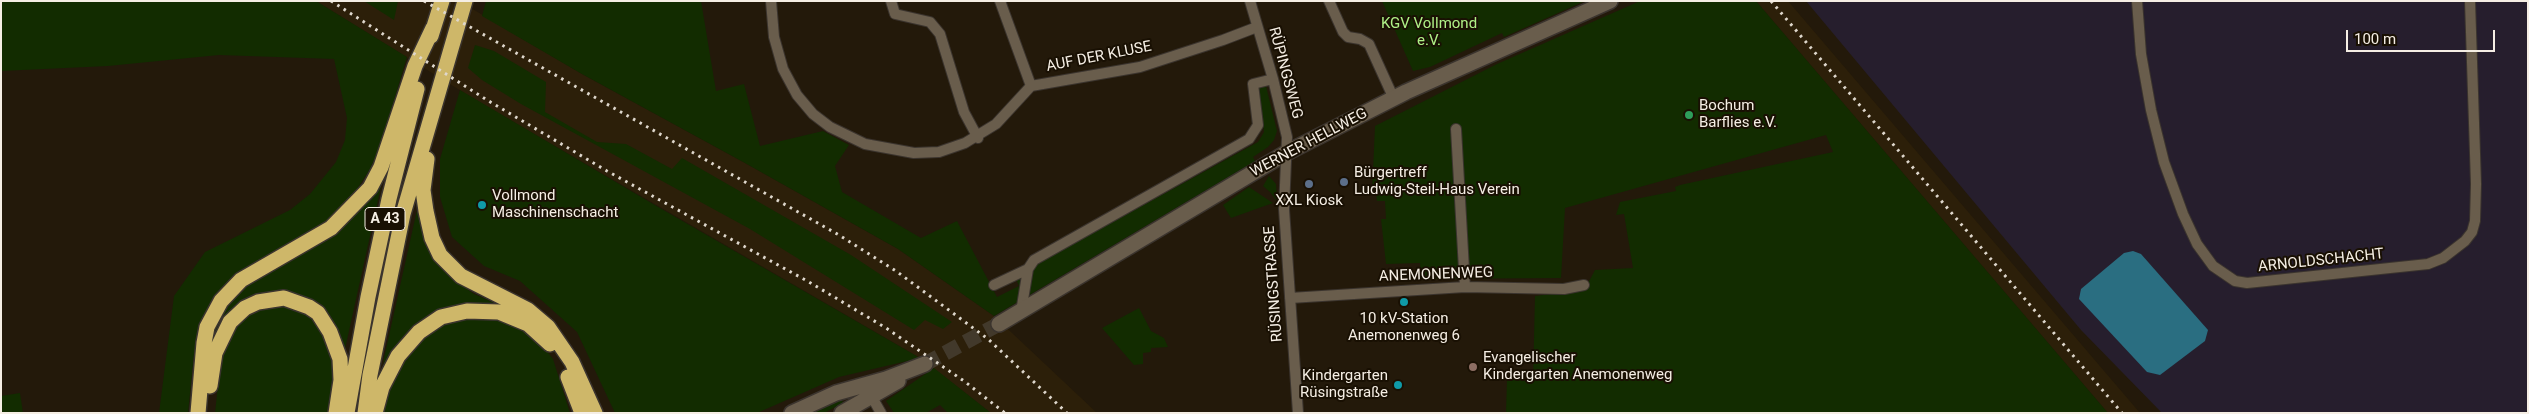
<!DOCTYPE html>
<meta charset="utf-8">
<style>
body{margin:0}
#map{position:relative;width:2529px;height:414px;overflow:hidden;background:#23190a;font-family:Roboto,sans-serif}
canvas{display:block}
.frame{position:absolute;inset:0;border:2px solid #f5eee4;pointer-events:none}
.scale{position:absolute;left:2346px;top:30px;width:149px;height:22px;box-sizing:border-box;border:2px solid #f5eee4;border-top:0;padding-left:6px;font-size:15px;line-height:18px;white-space:nowrap;color:#f5eee4;-webkit-text-stroke:4px #191003;paint-order:stroke}
</style>
<div id="map">
<canvas width="2529" height="414"></canvas>
<div class="frame"></div>
<div class="scale">100 m</div>
</div>
<script>
const g = document.querySelector('canvas').getContext('2d');
g.lineJoin = 'round';
function fillPath(path, color) {
  g.fillStyle = color;
  g.fill(path, 'evenodd');
}
function poly(rows) {
  const path = new Path2D();
  for (const r of rows) {
    path.moveTo(r[0], r[1]);
    for (let i = 2; i < r.length; i += 2) path.lineTo(r[i], r[i + 1]);
  }
  return path;
}
function strokePath(path, color, width, dash) {
  g.strokeStyle = color;
  g.lineWidth = width;
  g.lineCap = dash ? 'butt' : 'round';
  g.setLineDash(dash || []);
  g.stroke(path);
}
function drawText(font, color, halo, rows, align = 'center') {
  g.font = font + ' Roboto,sans-serif';
  g.lineWidth = 4;
  g.setLineDash([]);
  g.textBaseline = 'middle';
  g.strokeStyle = halo;
  g.fillStyle = color;
  for (const [text, x, y, turn = 0] of rows) {
    g.save();
    g.translate(x, y);
    g.rotate((+turn || 0) * Math.PI / 180);
    g.textAlign = isNaN(turn) ? turn : align;
    if (halo) g.strokeText(text, 0, 0);
    g.fillText(text, 0, 0);
    g.restore();
  }
}
fillPath(poly([
 [1806,1,2528,1,2528,409,2525,413,2162,413,2081,330]
]), '#261e2d');
fillPath(poly([
 [316,1,459,1,582,74,745,163,898,249,994,316,1097,413,991,413,920,358,474,99],
 [1756,1,1788,1,2140,413,2108,413]
]), '#2c1f09');
fillPath(poly([
 [1,1,316,1,407,57,380,147,370,169,352,197,329,222,208,314,194,354,188,413,159,413,174,296,205,252,290,210,310,194,336,162,345,140,347,118,334,59,219,55,108,66,1,71],
 [364,1,398,1,394,20],
 [486,1,701,1,716,91,744,84,760,146,823,131,849,145,835,166,842,192,921,238,957,221,997,297,1019,286,1016,279,1033,266,1258,142,1264,132,1258,89,1266,86,1277,131,1274,140,1268,147,1253,157,1255,161,994,316,898,249,745,163,582,74,482,16],
 [1382,1,1585,1,1504,37,1502,33,1430,67,1413,71],
 [1640,1,1756,1,2108,413,1506,413,1507,379,1533,381,1535,296,1559,293,1587,285,1595,270,1633,268,1624,214,1616,215,1620,202,1676,191,1675,187,1680,185,1833,152,1826,135,1565,208,1561,278,1421,279,1420,263,1386,264,1381,219,1386,219,1385,201,1377,201,1376,194,1372,194,1375,126,1497,64],
 [475,45,494,51,546,82,545,112,597,142,626,144,672,169,682,158,851,255,952,322,943,329,925,320,914,330,750,229,521,104,482,80,468,68],
 [460,90,653,204,920,358,839,377,757,413,615,413,577,332,520,281,484,266,452,237,440,197,440,159],
 [384,173,345,349,339,331,325,313,289,292,265,293,246,300,232,310,219,327,212,343,218,318,225,303,243,285,287,260],
 [1269,176,1276,184,1277,201,1270,192,1263,186],
 [1249,187,1273,203,1231,218,1223,205],
 [419,201,437,262,449,276,474,294,509,309,439,312,383,374,384,358],
 [284,304,307,312,322,326,334,361,329,413,215,413,221,356,228,334,247,312],
 [1139,308,1151,331,1164,338,1168,347,1151,348,1151,352,1143,353,1143,364,1134,365,1102,328],
 [494,317,530,333,540,342,553,359,570,413,383,413,393,379,404,358,421,338,437,326,457,319],
 [934,368,991,413,948,413,940,405,926,413,894,413,886,401],
 [20,393,23,413,1,413,1,396],
 [841,397,843,403,824,413,817,413,815,410]
]), '#122c00');
fillPath(poly([
 [2133,251,2141,254,2208,330,2205,341,2160,375,2147,372,2079,299,2081,289,2124,253]
]), '#2a6e81');
strokePath(poly([
 [925,364,999,324]
]), '#42392b', 15, [15, 8]);
const street = poly([
 [771,1,774,37,783,69,797,95,813,114,830,127,865,144,914,153,939,152,965,143,996,124,1031,86],
 [891,1,895,14,930,22,940,34,964,112,978,138],
 [1000,1,1031,86,1140,67,1223,40,1257,27],
 [1250,1,1273,79,1287,137,1284,209,1298,413],
 [1329,1,1343,32,1348,37,1360,39,1369,44,1394,99],
 [2137,1,2141,54,2151,110,2164,162,2183,214,2197,244,2213,266,2235,281,2247,283,2428,264,2443,258,2465,241,2472,232,2475,221,2476,184,2470,1],
 [1456,129,1465,287],
 [994,285,1028,269,1034,260,1249,139,1258,125,1253,84,1273,79],
 [1290,298,1465,287,1564,289,1584,285],
 [1021,312,1028,269],
 [869,392,881,413]
]);
const secondary = poly([
 [999,324,1286,153,1406,92,1610,1],
 [792,413,836,393,886,379,925,364],
 [842,413,898,381]
]);
const highway = poly([
 [431,36,442,1],
 [427,159,423,190,426,211,432,238,440,255,461,276,528,310,548,327,572,362,595,413],
 [568,377,582,413],
 [210,386,215,353,230,322,245,308,258,302,284,298,309,307,318,313,330,332,340,359,341,380,336,413],
 [198,413,204,343,207,327,221,301,241,280,331,228,370,188,381,167,415,66,433,28],
 [347,413,368,297,389,199,417,89],
 [365,413,370,375,403,214,465,1],
 [375,413,382,387,398,356,419,332,441,317,467,311,499,312,528,324,550,344]
]);
strokePath(street, '#3b342e', 12);
strokePath(secondary, '#3b342e', 18);
strokePath(highway, '#3b342e', 18);
strokePath(street, '#695d4c', 10);
strokePath(secondary, '#695d4c', 15);
strokePath(highway, '#ceb769', 15);
strokePath(poly([
 [331,1,487,100,607,171,809,282,886,328,964,381,1005,413],
 [424,1,839,235,896,271,988,339,1067,413],
 [1771,1,2122,413]
]), '#ded7cc', 3, [2.5, 5]);
for (const [x, y, r, color] of [
 [1689,115,5,"#2e9e5b"],
 [1344,182,5,"#5c6f8a"],
 [1309,184,5,"#5c6f8a"],
 [482,205,5,"#0f9aa8"],
 [1404,302,5,"#0f9aa8"],
 [1473,367,5,"#8d6e63"],
 [1398,385,5,"#0f9aa8"]
]) {
  const dot = new Path2D();
  dot.arc(x, y, r, 0, 2 * Math.PI);
  g.fillStyle = color;
  g.fill(dot);
  strokePath(dot, '#191003', 2);
}
for (const [x, y, w] of [
 [385,219,40]
]) {
  const box = new Path2D();
  box.roundRect(x - w / 2, y - 11.5, w, 23, 4);
  g.fillStyle = '#191003';
  g.fill(box);
  strokePath(box, '#f5eee4', 1);
}
drawText('bold 14px', '#f5eee4', null, [
 ["A 43",385,219]
]);
drawText('15px', '#aff187', '#191003', [
 ["KGV Vollmond",1429,24],
 ["e.V.",1429,41]
]);
drawText('15px', '#f5eee4', '#191003', [
 ["AUF DER KLUSE",1099,57,-11],
 ["RÜPINGSWEG",1285,73,75],
 ["WERNER HELLWEG",1309,143,-28],
 ["ARNOLDSCHACHT",2321,261,-6],
 ["ANEMONENWEG",1436,275,-2],
 ["RÜSINGSTRASSE",1274,284,-94]
]);
drawText('15px', '#f5eee4', '#191003', [
 ["Bochum",1699,106],
 ["Barflies e.V.",1699,123],
 ["Bürgertreff",1354,173],
 ["Ludwig-Steil-Haus Verein",1354,190],
 ["Vollmond",492,196],
 ["Maschinenschacht",492,213],
 ["XXL Kiosk",1309,201,"center"],
 ["10 kV-Station",1404,319,"center"],
 ["Anemonenweg 6",1404,336,"center"],
 ["Evangelischer",1483,358],
 ["Kindergarten Anemonenweg",1483,375],
 ["Kindergarten",1388,376,"right"],
 ["Rüsingstraße",1388,393,"right"]
], 'left');
</script>
